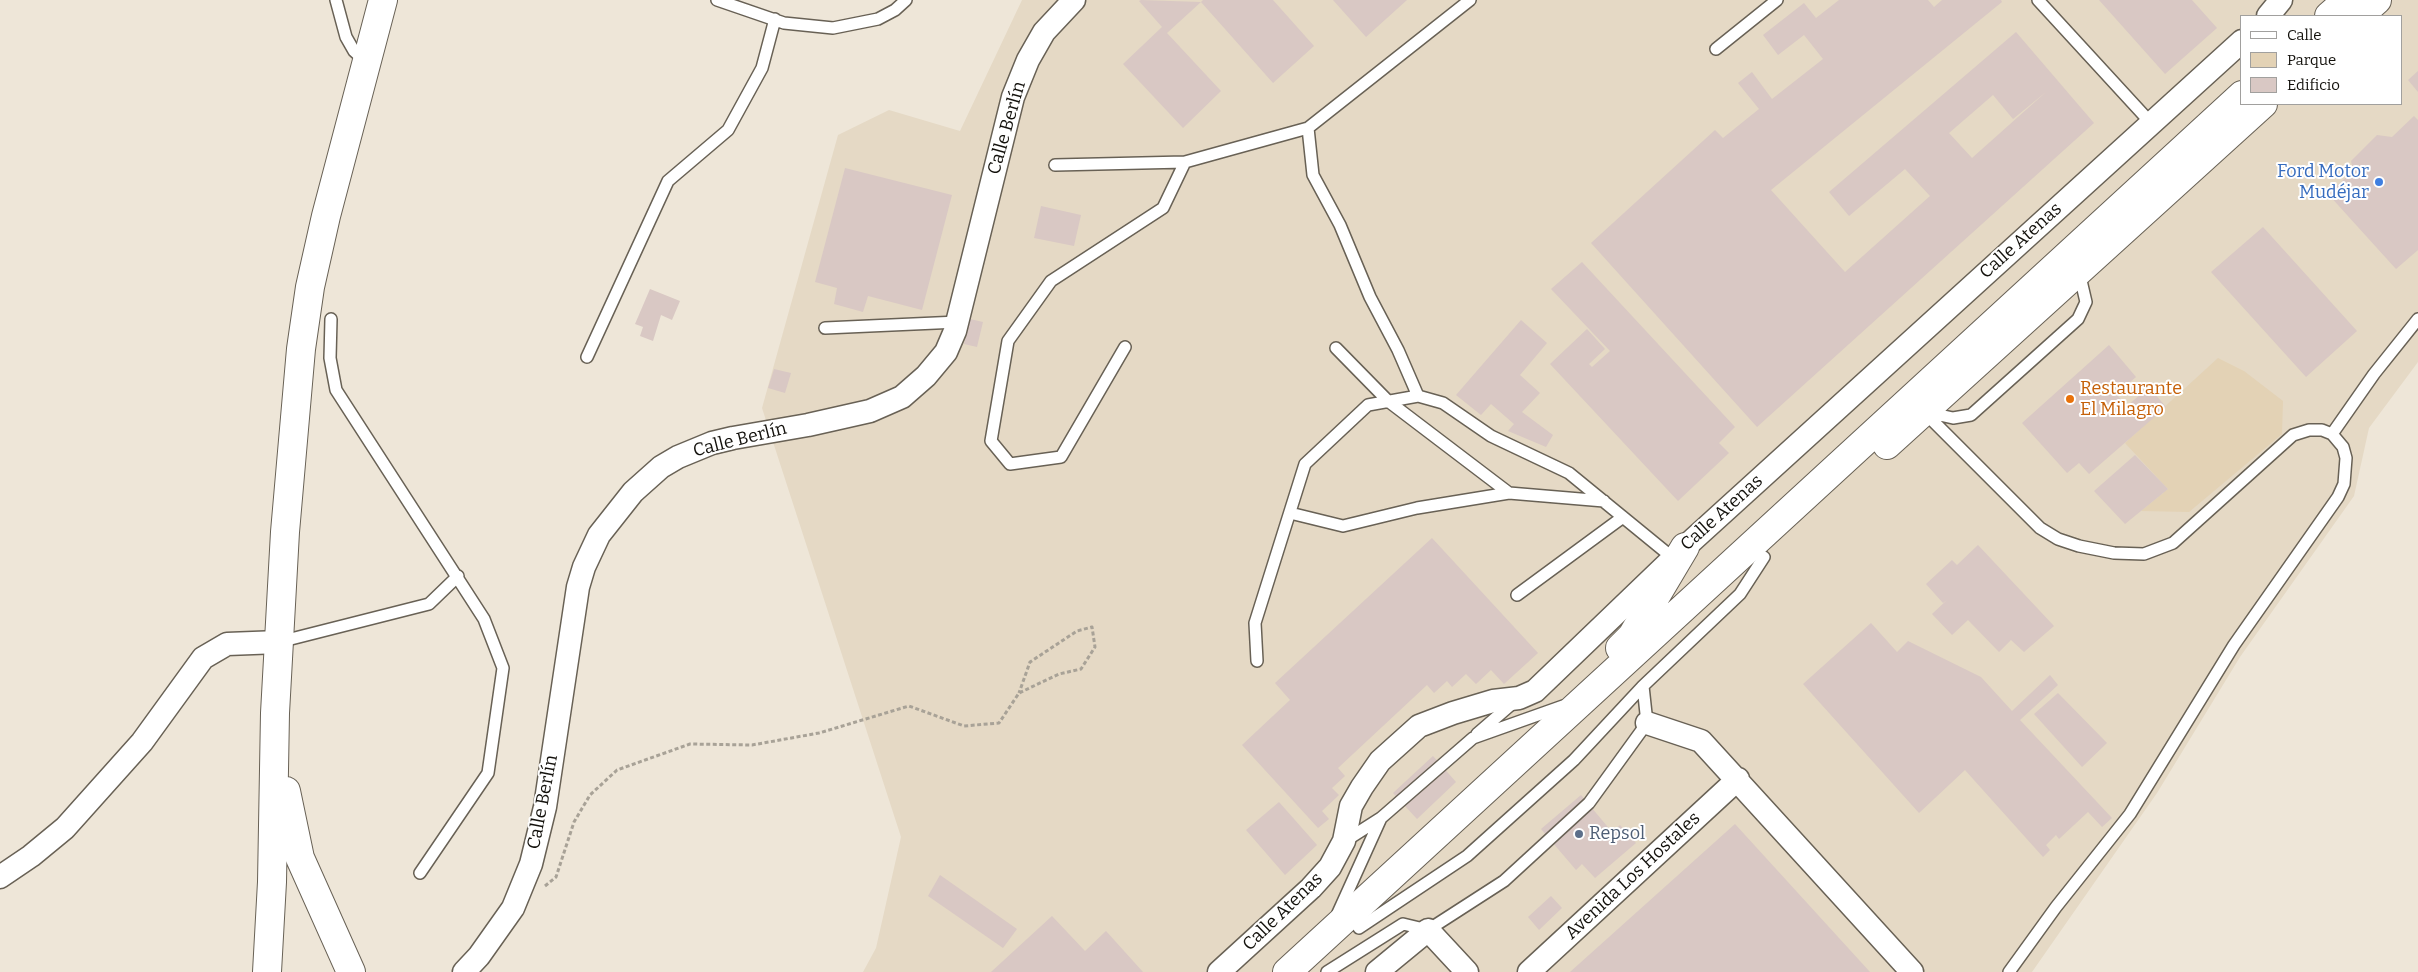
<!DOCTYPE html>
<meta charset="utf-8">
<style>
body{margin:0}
#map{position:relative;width:2418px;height:972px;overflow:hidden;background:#eee6d8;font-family:Bitter,serif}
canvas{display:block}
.legend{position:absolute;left:2240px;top:15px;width:162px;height:90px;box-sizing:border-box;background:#fff;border:1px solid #a1a09e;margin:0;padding:6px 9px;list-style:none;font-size:15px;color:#13110c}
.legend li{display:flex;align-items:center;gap:10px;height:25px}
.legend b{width:25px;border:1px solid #a1a09e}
</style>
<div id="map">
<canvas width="2418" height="972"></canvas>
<ul class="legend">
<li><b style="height:6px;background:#fff"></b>Calle</li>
<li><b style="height:14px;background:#e3d2b5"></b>Parque</li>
<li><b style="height:14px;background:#d9c8c4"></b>Edificio</li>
</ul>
</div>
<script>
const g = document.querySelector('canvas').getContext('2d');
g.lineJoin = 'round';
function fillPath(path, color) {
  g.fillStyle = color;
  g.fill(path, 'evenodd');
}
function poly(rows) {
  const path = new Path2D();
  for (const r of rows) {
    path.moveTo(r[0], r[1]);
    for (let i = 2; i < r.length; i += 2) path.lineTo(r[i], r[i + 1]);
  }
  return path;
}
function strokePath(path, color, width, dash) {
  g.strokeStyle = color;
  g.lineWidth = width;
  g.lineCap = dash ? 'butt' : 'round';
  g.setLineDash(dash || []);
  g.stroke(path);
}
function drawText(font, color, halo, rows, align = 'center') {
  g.font = font + ' Bitter,serif';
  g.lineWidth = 4;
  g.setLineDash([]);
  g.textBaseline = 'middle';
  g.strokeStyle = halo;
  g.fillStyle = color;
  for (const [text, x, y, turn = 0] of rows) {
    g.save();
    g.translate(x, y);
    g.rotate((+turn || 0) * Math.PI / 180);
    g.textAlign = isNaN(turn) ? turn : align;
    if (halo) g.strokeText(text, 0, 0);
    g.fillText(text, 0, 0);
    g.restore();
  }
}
fillPath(poly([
 [1022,0,2418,0,2418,362,2369,428,2354,496,2240,657,2157,793,2032,972,863,972,876,948,901,837,762,408,838,135,889,110,960,131],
 [2242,16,2402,16,2402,104,2242,104]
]), '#e5d9c5');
fillPath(poly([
 [2218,358,2244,371,2283,401,2282,434,2189,512,2141,511,2168,489,2125,443]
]), '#e3d2b5');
fillPath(poly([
 [1141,0,1201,2,1167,33,1221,91,1183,128,1123,64,1162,27,1139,1],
 [1203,0,1273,0,1314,46,1273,83,1201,2],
 [1333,0,1407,0,1366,37],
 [1839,0,1928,0,1934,7,1942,0,2001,0,2002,2,1771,190,1845,272,1930,196,1905,169,1849,216,1829,192,2016,32,2094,123,1757,427,1591,243,1715,130,1723,138,1759,109,1738,83,1752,72,1772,99,1823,59,1804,35,1778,55,1763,35,1804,3,1816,18],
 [2046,92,1972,158,1949,133,1993,95,2013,119],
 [2099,0,2192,0,2217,28,2165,74],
 [2418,71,2418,92,2408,80],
 [2414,116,2418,120,2418,250,2396,269,2328,194,2353,171,2351,161,2377,135,2392,137],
 [845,168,952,195,922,310,868,296,863,312,834,304,837,288,815,282],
 [1041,206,1081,215,1074,246,1034,238],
 [2263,227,2357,331,2306,377,2211,272],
 [1582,262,1735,427,1719,443,1729,453,1678,501,1550,364,1587,329,1605,349,1589,364,1592,367,1610,351,1551,289],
 [650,289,680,301,672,320,661,315,653,341,640,336,643,327,635,324],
 [970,319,983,322,977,347,964,344],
 [1521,320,1547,343,1520,375,1540,393,1522,412,1553,435,1546,447,1508,431,1514,424,1491,404,1481,415,1456,395],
 [2109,345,2136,377,2116,394,2127,406,2149,387,2166,407,2089,474,2079,463,2067,473,2022,423],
 [774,369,791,373,785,393,768,388],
 [2135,455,2168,489,2125,524,2094,491],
 [1432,538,1538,653,1504,684,1491,670,1476,684,1466,674,1452,687,1447,681,1434,693,1427,685,1338,768,1345,776,1332,788,1339,795,1322,811,1329,819,1318,828,1242,745,1290,700,1275,683],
 [1978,545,2054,626,2024,652,2011,640,1999,652,1968,620,1952,635,1932,614,1947,600,1943,603,1926,584,1952,560,1957,565],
 [1871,623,1897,652,1908,641,1981,677,2012,711,2050,675,2058,685,2020,720,2112,818,2102,827,2088,812,2059,839,2056,835,2046,845,2050,850,2043,857,1965,770,1919,813,1803,684],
 [2058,693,2107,743,2082,767,2034,714],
 [1433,756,1456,782,1417,819,1393,793],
 [1581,795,1612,832,1620,825,1636,843,1595,878,1582,864,1576,870,1541,829],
 [1279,802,1317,845,1285,875,1246,830],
 [1735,824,1870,972,1570,972],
 [940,875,1017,929,1003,948,928,896],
 [1551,896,1562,908,1539,930,1528,917],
 [1052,916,1085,951,1106,931,1143,972,991,972]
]), '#d9c8c4');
const service = poly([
 [336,0,346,37,354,51,366,62],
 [717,0,784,23,833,28,878,19,895,10,906,0],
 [2038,0,2151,123],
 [1716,49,1777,0],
 [1308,128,1313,175,1340,225,1370,297,1398,350,1418,396],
 [1055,165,1185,162,1308,128,1470,0],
 [331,319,330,358,336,390,484,619,503,668,488,773,420,873],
 [825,328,958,322],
 [1125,347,1061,457,1010,464,991,441,1008,341,1051,281,1163,208,1185,162],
 [1336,348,1388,401,1509,493,1604,501],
 [587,357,668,181,728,130,762,68,775,19],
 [1924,412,2040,528,2058,539,2079,546,2114,553,2144,554,2173,543,2293,435,2309,430,2322,430,2332,434,2343,447,2346,458,2344,484,2338,497,2234,645,2130,814,2056,907,2009,972],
 [1926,412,1953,418,1971,415,2078,319,2086,302,2079,272],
 [2332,434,2374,374,2418,319],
 [1290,513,1343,526,1417,508,1509,493],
 [1517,595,1623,517],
 [279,642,429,604,458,576],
 [1257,661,1255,623,1305,464,1368,405,1418,396,1443,403,1491,436,1569,473,1673,558],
 [1477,734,1514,702],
 [1345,841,1381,818],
 [1338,913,1381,818,1473,738,1563,706],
 [1359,928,1467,856,1574,760,1643,686,1740,594,1764,557],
 [1327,972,1403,924,1428,930,1504,881,1589,803,1647,723,1643,686]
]);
const minor = poly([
 [2268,16,2281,0],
 [1647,723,1701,741,1912,972],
 [0,877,31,856,65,828,142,742,203,658,227,644,279,642],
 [464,972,479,956,513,908,531,864,545,807,578,587,584,567,599,535,633,492,661,467,678,457,712,443,733,438,808,425,870,411,902,397,926,376,946,352,955,331,1013,97,1028,60,1044,32,1074,0],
 [1219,972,1311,888,1330,867,1344,841,1351,806,1362,787,1380,761,1419,726,1453,713,1493,701,1519,698,1535,691,1685,547,2242,41],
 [1377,972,1428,930,1467,972],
 [1529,972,1738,779]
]);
const secondary = poly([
 [2329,16,2347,0],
 [2359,16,2377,0],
 [1887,445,2263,104],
 [1620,648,1632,636,1685,547],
 [286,791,300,858,351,972],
 [267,972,272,882,275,713,285,532,301,349,310,287,326,216,383,0],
 [1287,972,2242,95]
]);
strokePath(service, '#686155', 14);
strokePath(minor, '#686155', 25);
strokePath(secondary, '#686155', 30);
strokePath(poly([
 [545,886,556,877,574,822,590,795,617,770,690,744,752,745,819,733,909,706,964,726,999,723,1019,693,1059,674,1081,669,1095,647,1092,627,1077,631,1030,662,1019,693]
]), '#a8a297', 3, [4, 2.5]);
strokePath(service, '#fff', 11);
strokePath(minor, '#fff', 22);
strokePath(secondary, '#fff', 28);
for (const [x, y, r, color] of [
 [2379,182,5,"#3f7fe0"],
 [2070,399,5,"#e8710a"],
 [1579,834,5,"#5c6f8a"]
]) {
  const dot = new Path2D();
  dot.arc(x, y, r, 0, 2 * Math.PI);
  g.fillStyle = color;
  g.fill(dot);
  strokePath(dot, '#fff', 2);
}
drawText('18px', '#13110c', '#fff', [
 ["Calle Berlín",1007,128,-74],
 ["Calle Atenas",2021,241,-42],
 ["Calle Berlín",740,440,-14],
 ["Calle Atenas",1722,513,-42],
 ["Calle Berlín",543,802,-79],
 ["Avenida Los Hostales",1633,876,-43],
 ["Calle Atenas",1283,912,-44]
]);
drawText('18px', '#366cbe', '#fff', [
 ["Ford Motor",2369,172],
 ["Mudéjar",2369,193]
], 'right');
drawText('18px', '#c56008', '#fff', [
 ["Restaurante",2080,389],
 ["El Milagro",2080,410]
], 'left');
drawText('18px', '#4e5e75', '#fff', [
 ["Repsol",1589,834]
], 'left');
</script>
